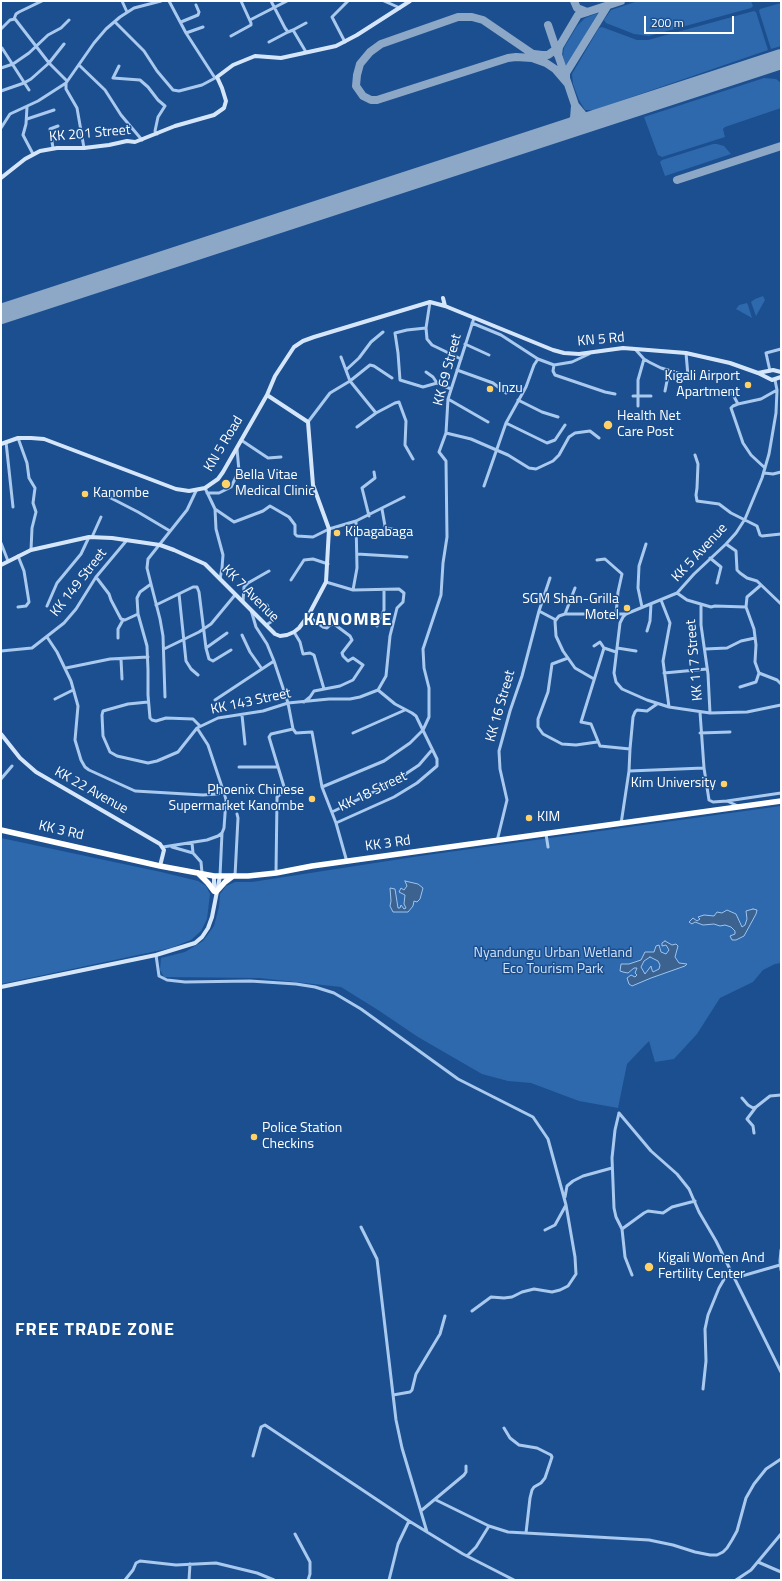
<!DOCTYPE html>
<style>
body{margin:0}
#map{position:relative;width:782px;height:1581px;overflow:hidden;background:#1b4f8f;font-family:"Titillium Web",sans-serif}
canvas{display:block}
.frame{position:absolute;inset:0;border:2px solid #fff;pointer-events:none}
.scale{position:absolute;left:644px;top:16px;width:90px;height:18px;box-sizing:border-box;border:2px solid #fff;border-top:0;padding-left:5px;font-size:12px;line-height:14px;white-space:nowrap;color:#fff;-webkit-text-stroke:3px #1b4f8f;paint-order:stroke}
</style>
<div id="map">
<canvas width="782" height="1581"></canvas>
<div class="frame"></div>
<div class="scale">200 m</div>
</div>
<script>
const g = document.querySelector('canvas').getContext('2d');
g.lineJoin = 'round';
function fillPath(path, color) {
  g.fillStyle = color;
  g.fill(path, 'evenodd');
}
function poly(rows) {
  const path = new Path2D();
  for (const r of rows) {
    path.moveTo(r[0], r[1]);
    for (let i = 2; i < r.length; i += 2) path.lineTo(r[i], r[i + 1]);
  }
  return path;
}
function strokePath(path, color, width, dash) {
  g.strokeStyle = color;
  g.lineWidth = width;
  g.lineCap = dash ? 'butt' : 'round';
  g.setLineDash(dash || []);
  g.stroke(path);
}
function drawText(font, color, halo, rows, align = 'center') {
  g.font = font + ' "Titillium Web",sans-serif';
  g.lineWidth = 3;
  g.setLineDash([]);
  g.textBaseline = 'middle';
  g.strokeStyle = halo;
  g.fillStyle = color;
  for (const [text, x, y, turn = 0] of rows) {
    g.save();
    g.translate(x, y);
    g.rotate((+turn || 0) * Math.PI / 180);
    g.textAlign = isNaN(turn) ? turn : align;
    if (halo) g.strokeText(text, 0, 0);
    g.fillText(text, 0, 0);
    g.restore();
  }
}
fillPath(poly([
 [638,1,751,1,753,6,751,8,649,36,634,34,606,23,604,20,611,10],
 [781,3,781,46,771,49,759,11,760,9],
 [754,11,756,12,768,50,594,110,585,110,579,100,573,84,572,74,599,28,602,27,637,40,648,40],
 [598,13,566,67,563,56,564,48,577,26,585,18],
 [764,78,776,79,781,83,781,108,725,127,723,129,725,137,662,157,658,155,644,117],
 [713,144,717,144,724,146,731,154,665,176,660,162,662,160],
 [763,296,765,300,756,316,751,302,755,299],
 [747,303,748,305,752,318,736,309,739,305],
 [781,806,781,963,775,964,763,970,753,982,720,998,697,1034,674,1059,655,1062,649,1041,627,1064,618,1108,579,1101,531,1083,508,1081,482,1074,418,1037,378,1010,341,987,259,978,164,977,160,970,161,958,185,952,203,941,214,926,219,907,220,894,226,886,235,882,252,882,420,856],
 [1,838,161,872,198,881,206,886,210,894,207,919,201,931,191,940,171,948,1,984]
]), '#2e69ad');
const water = poly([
 [405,881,418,884,423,888,420,899,417,902,414,901,413,906,408,912,393,912,390,906,391,901,390,888,395,889,398,908,400,908,401,905,404,909,406,908,404,904,405,895,399,892,401,888,404,890,407,886,405,881],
 [753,909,757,910,756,914,744,936,736,940,732,940,730,936,735,934,735,931,731,927,725,925,720,926,714,924,703,925,695,922,692,924,689,922,693,918,697,921,700,919,698,917,704,915,714,916,717,912,722,913,727,910,736,914,742,927,745,925,747,919,746,911,753,909],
 [665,941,672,945,676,944,678,946,675,957,679,963,687,964,685,966,651,978,632,986,629,984,627,978,631,975,635,977,637,975,635,973,637,968,634,968,628,973,623,972,620,971,621,964,629,964,641,960,645,952,654,952,656,946,659,945,661,952,666,954,669,950,666,945,662,946,662,943,665,941],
 [650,957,658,961,660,965,659,969,653,972,652,970,651,966,645,974,641,967,644,961,650,957]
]);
fillPath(water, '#3c6290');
strokePath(water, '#9cc4f0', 1);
strokePath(poly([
 [574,1,577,8,587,12],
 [548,25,575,105,584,116,597,119],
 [534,54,542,55,548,55,559,47],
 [558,55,559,47,578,15,621,1],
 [546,63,483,20,472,17,458,17,381,44,370,52,360,64,357,75,356,86,363,96,371,100,377,100,508,58,516,57,532,58,546,63,555,69,567,83],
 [766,63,772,63,781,64],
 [566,78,566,73,608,5],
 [562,130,570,125,574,118,575,106],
 [677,180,781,146]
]), '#8da7c7', 8);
strokePath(poly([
 [1,314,781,59]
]), '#8da7c7', 20);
strokePath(poly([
 [122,1,127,12],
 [169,1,186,33,215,78],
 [271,1,285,28,288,32,293,30,306,52],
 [384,1,400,8],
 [14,19,16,14,19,12,42,1],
 [250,20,287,1],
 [115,22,144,51,157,71,173,90,179,91,202,85,217,77],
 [181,22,198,15,199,12,196,5],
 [1,29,10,20,15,19,49,63,67,81],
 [293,30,306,23],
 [186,33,203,27],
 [231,36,251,25,251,23,241,1],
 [269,42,288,32],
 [345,42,332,17,348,1],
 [2,48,29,90],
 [79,65,105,90,121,115,142,140],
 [119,66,113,78,140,80,148,87,158,100,165,106,158,117,155,131,157,134],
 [1,68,13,64,29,53,48,35,61,28,69,20],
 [66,83,66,89,77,108,84,148],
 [1,91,24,83,31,79,49,63,64,44],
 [27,107,26,124,23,135,33,154],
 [27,119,54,110],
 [1,128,10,114,38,101,66,83,94,43,106,29,120,17,134,8,161,1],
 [53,148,50,129,58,126],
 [430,302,426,328,427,339,432,345,461,359],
 [472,323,501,335,538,359,554,365,553,371,555,375,605,392,615,394],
 [426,328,407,330,395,333,398,353,400,380,423,387,437,383,451,389],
 [465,344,489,355],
 [635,349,644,359,649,362,661,368,688,376,686,353],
 [341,357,350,381,376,413],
 [554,365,572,362,589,354],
 [346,370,359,358,371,342,383,332],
 [457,370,493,383,506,393],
 [770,371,766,353,781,349],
 [426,372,433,377,437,383],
 [775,380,777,390,776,413,769,454,762,478,745,519,736,533,726,544,694,574,677,593,626,614,623,617,620,623,614,673,616,682,622,689,647,700,669,707,710,713,747,712,781,705],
 [665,391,669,371],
 [731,391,738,404,761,399,777,390],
 [633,396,651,396],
 [448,399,488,422],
 [518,400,542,412,558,417],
 [738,404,733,406,731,408,743,443,751,455,765,468],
 [638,406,638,380,644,359],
 [308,422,330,393,350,381,370,365,374,366,392,378],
 [506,423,547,443,555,440,565,425],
 [357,427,376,413,395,403,399,402,406,421,405,445,413,459],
 [446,433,471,439,508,455,529,468,536,469,553,461,559,455,569,437,575,433,590,431,599,438],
 [18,438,27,463,29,478,35,488,33,503,36,512,32,528,31,550],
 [241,440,268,458,281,457],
 [6,442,13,507],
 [695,455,698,464,697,488,696,495,697,501,719,504,731,513,757,526,760,535,762,536,781,534],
 [764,473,773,474,781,472],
 [484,486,506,423,526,387,534,365,538,359],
 [205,488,215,509,216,529,223,555,222,568,220,579],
 [196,491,187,510,148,559,147,568,151,584,140,592,137,598,138,614,147,646,148,670,148,695,150,718,152,720,156,721,166,718,193,719,200,726],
 [207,493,219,493,231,487,239,471,237,449],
 [103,494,138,512,170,531],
 [215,509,234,522,263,511,270,506,289,517,295,525,295,534,297,536,313,537,329,529,356,521,404,497],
 [382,509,385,526,386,528,396,530],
 [369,516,362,488,375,478,374,472],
 [92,537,101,517],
 [1,543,8,561],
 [726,544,736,551,737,570,740,573,747,578,757,581,781,604],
 [357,554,407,557],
 [710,558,721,567,717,583],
 [597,560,605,559,622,574,618,592,616,614],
 [96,577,109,594,111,600,121,619,125,620,138,614],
 [291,580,304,560,313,559,328,564],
 [326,582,353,590,399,589,404,593,403,602,397,608,390,636,386,676,378,690],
 [151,584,160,619,163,636,165,697],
 [761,585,747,597,746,607,754,629,756,645,755,662,759,673,777,680,781,684],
 [353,590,357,568,356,521],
 [677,593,687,600,711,607,715,606,746,607],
 [179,594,186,661,191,669,198,675],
 [661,600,670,623,663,661,669,707],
 [243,602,244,587,248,583,269,571],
 [156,605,193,587,197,587,199,592,206,648,209,659,213,661,231,650],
 [701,605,701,625,708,674,710,713],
 [47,606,57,583,81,554,89,537],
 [18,607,26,606,29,602,24,571,18,556],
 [642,607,638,588,639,566,646,544],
 [251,610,256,627,267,644,274,661,288,703,293,729,271,734,269,737,285,790,277,797,277,799,276,873],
 [539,611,556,620],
 [565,614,575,588],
 [266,625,274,620,267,605],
 [377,626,384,610,384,590],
 [647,631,650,621,651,604],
 [294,632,300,642,303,654,310,653,314,655,324,689],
 [242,635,250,652,262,669],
 [47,637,57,652,71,681,78,706,75,740,81,760,85,767,89,770,135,791,203,795,217,794,223,792],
 [118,638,118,629,123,620],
 [594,646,600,642,604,648,616,652],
 [206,648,227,633],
 [604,648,581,722,591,724,600,746,630,749,633,717,635,712,637,710,647,711,657,704],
 [617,648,636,651],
 [164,649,199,632,211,624,235,595],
 [705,649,727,648,741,641,755,638],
 [1,651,32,648,64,623,76,609,96,577,127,540],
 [568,658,552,664,548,692,538,719,538,727,543,734,562,744,576,745,597,742],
 [121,659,122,679],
 [66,668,110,659,148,657],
 [664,673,707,669],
 [594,679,575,668,563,651,556,636,555,621,559,616,565,614,626,614],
 [740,687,756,682,759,673],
 [55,699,73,690],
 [215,700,274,661],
 [148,702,128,704,103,711,102,715,103,736,110,752,117,756,148,763,157,761,178,752,197,728,218,718,263,711,288,703,329,699,350,699,360,697,378,690],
 [304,702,310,697,314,691,340,686,353,680,363,665,353,658,348,661,343,656,342,653,352,640,350,636,334,624,330,625,327,628,323,627,308,616],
 [242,715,245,744],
 [293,729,296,733,312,732,322,787,336,823,347,862],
 [353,733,405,710],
 [700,733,730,732],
 [239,767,277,767],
 [704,768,709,800,713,802,727,801,738,806],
 [629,771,704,768,700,712],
 [1,779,12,766],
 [322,787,384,761,410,743,423,730,429,717,429,688,424,668,423,649,441,595,443,563,447,537,446,461,439,452,446,433,448,399,474,318],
 [727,801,781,793],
 [332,812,388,785,407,773,419,765,431,751],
 [336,823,394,797,417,783,437,766,437,759,416,716,412,713,395,704,378,690],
 [621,824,629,771,630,749],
 [546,834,548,847],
 [497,841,507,800,500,769,499,751,510,711,522,676,539,611,550,578],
 [192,843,193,853],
 [163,847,207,840,218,836,222,833,224,828,226,800,225,796,208,745,197,728],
 [172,847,193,853,201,862,202,873],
 [220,876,222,833],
 [235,876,238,818,237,814],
 [156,955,159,976,167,980,185,982,250,981,296,984,315,987,334,993,361,1009,458,1079,533,1117,548,1139,566,1205,555,1225,545,1230],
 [742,1098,748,1105,753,1108,756,1107,770,1096,781,1095],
 [619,1113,651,1151,677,1174,689,1189,699,1212,716,1241,781,1372],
 [619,1113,615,1130,612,1158,614,1208,616,1217,622,1229,625,1257,632,1275],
 [754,1133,753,1126,747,1119,756,1107],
 [565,1197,567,1186,573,1181,583,1176,612,1168],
 [361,1227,377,1259,396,1420,402,1448,427,1532],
 [622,1229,644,1213,648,1211,663,1213,672,1207,695,1201],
 [781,1250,780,1261,781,1270],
 [735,1278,780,1265],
 [472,1311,491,1297,504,1298,512,1297,522,1292,534,1289,552,1292,560,1290,568,1286,576,1274,575,1257,566,1205],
 [703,1389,706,1361,705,1329,708,1315,719,1288,730,1269],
 [393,1395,410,1392,412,1390,416,1374,440,1334,445,1316],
 [504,1428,510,1438,519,1445,537,1448,551,1455,552,1457,545,1478,541,1483,534,1487,532,1490,530,1498,526,1533],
 [253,1456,261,1427,265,1425,409,1521,463,1554,514,1580],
 [436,1500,489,1526,508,1532,649,1540,673,1545,695,1552,710,1555,717,1555,723,1552,727,1548,732,1540,737,1531,746,1498,754,1484,766,1469,781,1459],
 [422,1510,464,1475,466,1472,466,1466],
 [295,1534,310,1562,310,1574,308,1580],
 [467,1556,476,1547,489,1526],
 [758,1562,781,1572],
 [125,1580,133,1570,136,1563,140,1561,176,1565,216,1563,257,1573,274,1580],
 [189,1580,190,1564],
 [389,1580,398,1544,409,1521],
 [736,1580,751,1570,781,1534]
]), '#a9c9ee', 3);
strokePath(poly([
 [1,178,25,159,40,151,57,148,84,148,109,145,127,141,135,142,175,126,214,115,224,108,226,101,222,88,217,77,233,65,255,56,281,58,336,46,357,35,410,1],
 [443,298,445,306],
 [758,373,773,370,781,372],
 [1,444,18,438,31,438,44,439,176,489,189,491,205,488,218,479,223,472,267,395,275,376,294,347,303,341,314,337,430,302,445,306,553,350,564,353,579,354,623,348,686,353,730,363,758,373,772,380,781,377],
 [1,565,31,550,89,537,112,538,160,545,174,550,205,564,275,634,280,636,287,635,294,632,299,628,308,616,326,582,329,529,313,485,308,422,267,395],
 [1,734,20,758,36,772,160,844,164,850,160,866],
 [214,890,214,876],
 [1,987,156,955,195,943,202,937,208,928,212,917,220,876]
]), '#d6e6fa', 4);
strokePath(poly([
 [1,830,160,866,214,876,248,876,276,873,312,866,781,801],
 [198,873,208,883,214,891],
 [216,892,225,882,233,876]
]), '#fff', 5.5);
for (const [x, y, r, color] of [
 [748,385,4,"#ffd166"],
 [490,389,4,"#ffd166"],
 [608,425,5,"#ffd166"],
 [226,484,5,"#ffd166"],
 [85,494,4,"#ffd166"],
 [337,533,4,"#ffd166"],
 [627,608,4,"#ffd166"],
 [724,784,4,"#ffd166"],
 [312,799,4,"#ffd166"],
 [529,818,4,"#ffd166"],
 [254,1137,4,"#ffd166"],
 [649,1267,5,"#ffd166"]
]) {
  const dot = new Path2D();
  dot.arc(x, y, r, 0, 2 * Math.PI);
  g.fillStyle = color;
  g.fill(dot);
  strokePath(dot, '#1b4f8f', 1.5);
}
drawText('14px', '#fff', '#1b4f8f', [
 ["KK 201 Street",90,134,-5],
 ["KN 5 Rd",601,340,-5],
 ["KK 69 Street",448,370,-75],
 ["KN 5 Road",224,444,-59],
 ["KK 5 Avenue",700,553,-47],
 ["KK 149 Street",79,583,-52],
 ["KK 7 Avenue",250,594,45],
 ["KK 117 Street",695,660,-95],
 ["KK 143 Street",251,702,-12],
 ["KK 16 Street",501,706,-74],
 ["KK 22 Avenue",91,791,29],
 ["KK 18 Street",373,792,-26],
 ["KK 3 Rd",61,831,13],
 ["KK 3 Rd",388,844,-8]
]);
drawText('14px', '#fff', '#1b4f8f', [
 ["Kigali Airport",740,377,"right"],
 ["Apartment",740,393,"right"],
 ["Inzu",498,389],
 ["Health Net",617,417],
 ["Care Post",617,433],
 ["Bella Vitae",235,476],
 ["Medical Clinic",235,492],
 ["Kanombe",93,494],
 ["Kibagabaga",345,533],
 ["SGM Shan-Grilla",619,600,"right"],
 ["Motel",619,616,"right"],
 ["Kim University",716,784,"right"],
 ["Phoenix Chinese",304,791,"right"],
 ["Supermarket Kanombe",304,807,"right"],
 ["KIM",537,818],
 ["Police Station",262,1129],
 ["Checkins",262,1145],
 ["Kigali Women And",658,1259],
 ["Fertility Center",658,1275]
], 'left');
drawText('14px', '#cfe3fa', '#1b4f8f', [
 ["Nyandungu Urban Wetland",553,954],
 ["Eco Tourism Park",553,970]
]);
g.letterSpacing = '1px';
drawText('bold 18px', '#fff', '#1b4f8f', [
 ["KANOMBE",348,621],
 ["FREE TRADE ZONE",95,1331]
]);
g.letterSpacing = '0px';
</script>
